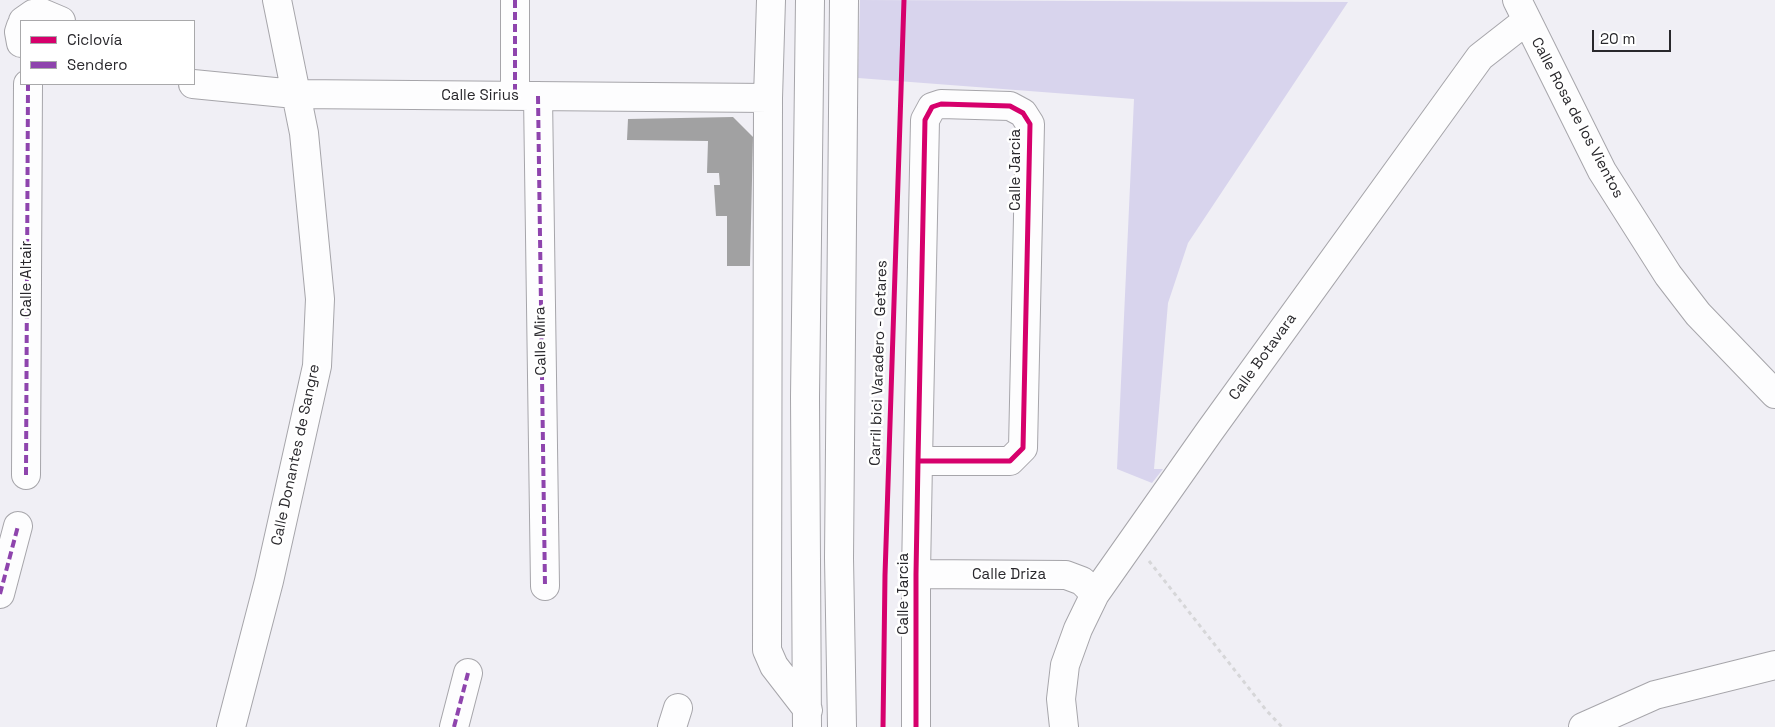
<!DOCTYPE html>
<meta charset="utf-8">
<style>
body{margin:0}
#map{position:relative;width:1775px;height:727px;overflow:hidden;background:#f0eff5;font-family:"Space Grotesk",sans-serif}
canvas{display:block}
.legend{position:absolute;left:20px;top:20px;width:175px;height:65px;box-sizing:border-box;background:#fff;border:1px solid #a9a9ab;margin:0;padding:6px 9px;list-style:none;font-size:15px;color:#29282c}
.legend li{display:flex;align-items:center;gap:10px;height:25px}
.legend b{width:25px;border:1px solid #a9a9ab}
.scale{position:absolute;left:1592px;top:30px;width:79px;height:22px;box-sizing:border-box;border:2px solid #29282c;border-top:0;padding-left:6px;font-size:15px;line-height:18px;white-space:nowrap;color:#29282c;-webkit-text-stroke:4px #fff;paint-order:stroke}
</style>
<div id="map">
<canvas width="1775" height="727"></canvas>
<ul class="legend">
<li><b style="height:6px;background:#d6006c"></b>Ciclovía</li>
<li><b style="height:6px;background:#8e44ad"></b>Sendero</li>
</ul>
<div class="scale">20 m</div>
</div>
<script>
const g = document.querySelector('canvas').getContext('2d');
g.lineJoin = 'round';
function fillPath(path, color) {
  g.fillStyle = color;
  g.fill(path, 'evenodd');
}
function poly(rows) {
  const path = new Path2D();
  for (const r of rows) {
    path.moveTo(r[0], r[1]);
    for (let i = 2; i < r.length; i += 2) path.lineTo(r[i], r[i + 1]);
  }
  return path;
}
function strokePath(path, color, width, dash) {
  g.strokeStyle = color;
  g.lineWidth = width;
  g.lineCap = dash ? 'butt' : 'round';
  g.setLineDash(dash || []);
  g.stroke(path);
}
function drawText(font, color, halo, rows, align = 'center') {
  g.font = font + ' "Space Grotesk",sans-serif';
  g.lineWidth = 5;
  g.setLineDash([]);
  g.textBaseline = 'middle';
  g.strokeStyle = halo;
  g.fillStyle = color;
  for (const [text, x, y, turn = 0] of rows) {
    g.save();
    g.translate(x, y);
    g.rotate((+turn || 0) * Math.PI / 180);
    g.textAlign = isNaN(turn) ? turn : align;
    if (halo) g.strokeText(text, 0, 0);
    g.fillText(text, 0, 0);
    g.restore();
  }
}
fillPath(poly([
 [860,0,1348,2,1188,243,1168,303,1154,469,1163,469,1152,483,1117,469,1134,99,858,78]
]), '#d8d4ed');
fillPath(poly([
 [733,117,753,137,750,266,727,266,727,216,716,216,714,185,720,185,719,173,707,173,708,141,627,140,628,119]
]), '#a1a1a2');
const minor = poly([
 [515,0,515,96],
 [771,0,768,98,767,650,774,666,808,710],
 [1517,0,1602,171,1668,275,1698,314,1775,394],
 [23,21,33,14,42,13,61,21],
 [21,26,19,32,21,43],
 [193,84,295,94,768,98],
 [538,96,545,586],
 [26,475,28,84],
 [916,574,1066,575,1082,581,1095,594],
 [0,594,18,526],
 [231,727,269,581,317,366,320,299,304,133,277,0],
 [454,727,468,673],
 [672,727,678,708],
 [807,727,805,397,810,0],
 [842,727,839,558,844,0],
 [916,727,916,574,918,461,925,120,932,107,941,104,1010,106,1023,113,1030,124,1023,448,1010,461,918,461],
 [1064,727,1061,699,1065,665,1078,629,1095,594,1209,432,1480,57,1526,21],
 [1583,727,1655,695,1775,665]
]);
strokePath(minor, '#a6a5aa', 30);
strokePath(poly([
 [1149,561,1266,710,1282,727]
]), '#d6d6d8', 3, [4, 4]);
strokePath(minor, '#fdfdfe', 28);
strokePath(poly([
 [515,0,515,96],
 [538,96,545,586],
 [26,475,28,84],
 [0,594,18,526],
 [454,727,468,673]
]), '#8e44ad', 4, [8, 4]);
strokePath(poly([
 [883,727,885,575,904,0],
 [916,727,916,574,918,461,925,120,932,107,941,104,1010,106,1023,113,1030,124,1023,448,1010,461,918,461]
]), '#d6006c', 5);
drawText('15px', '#29282c', '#fff', [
 ["Calle Sirius",480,96],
 ["Calle Rosa de los Vientos",1577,118,62],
 ["Calle Jarcia",1016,170,-90],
 ["Calle Altair",27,279,-90],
 ["Calle Mira",541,341,-91],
 ["Calle Botavara",1263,357,-54],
 ["Carril bici Varadero - Getares",879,363,-88],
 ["Calle Donantes de Sangre",296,455,-78],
 ["Calle Driza",1009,575],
 ["Calle Jarcia",904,594,-90]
]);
</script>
